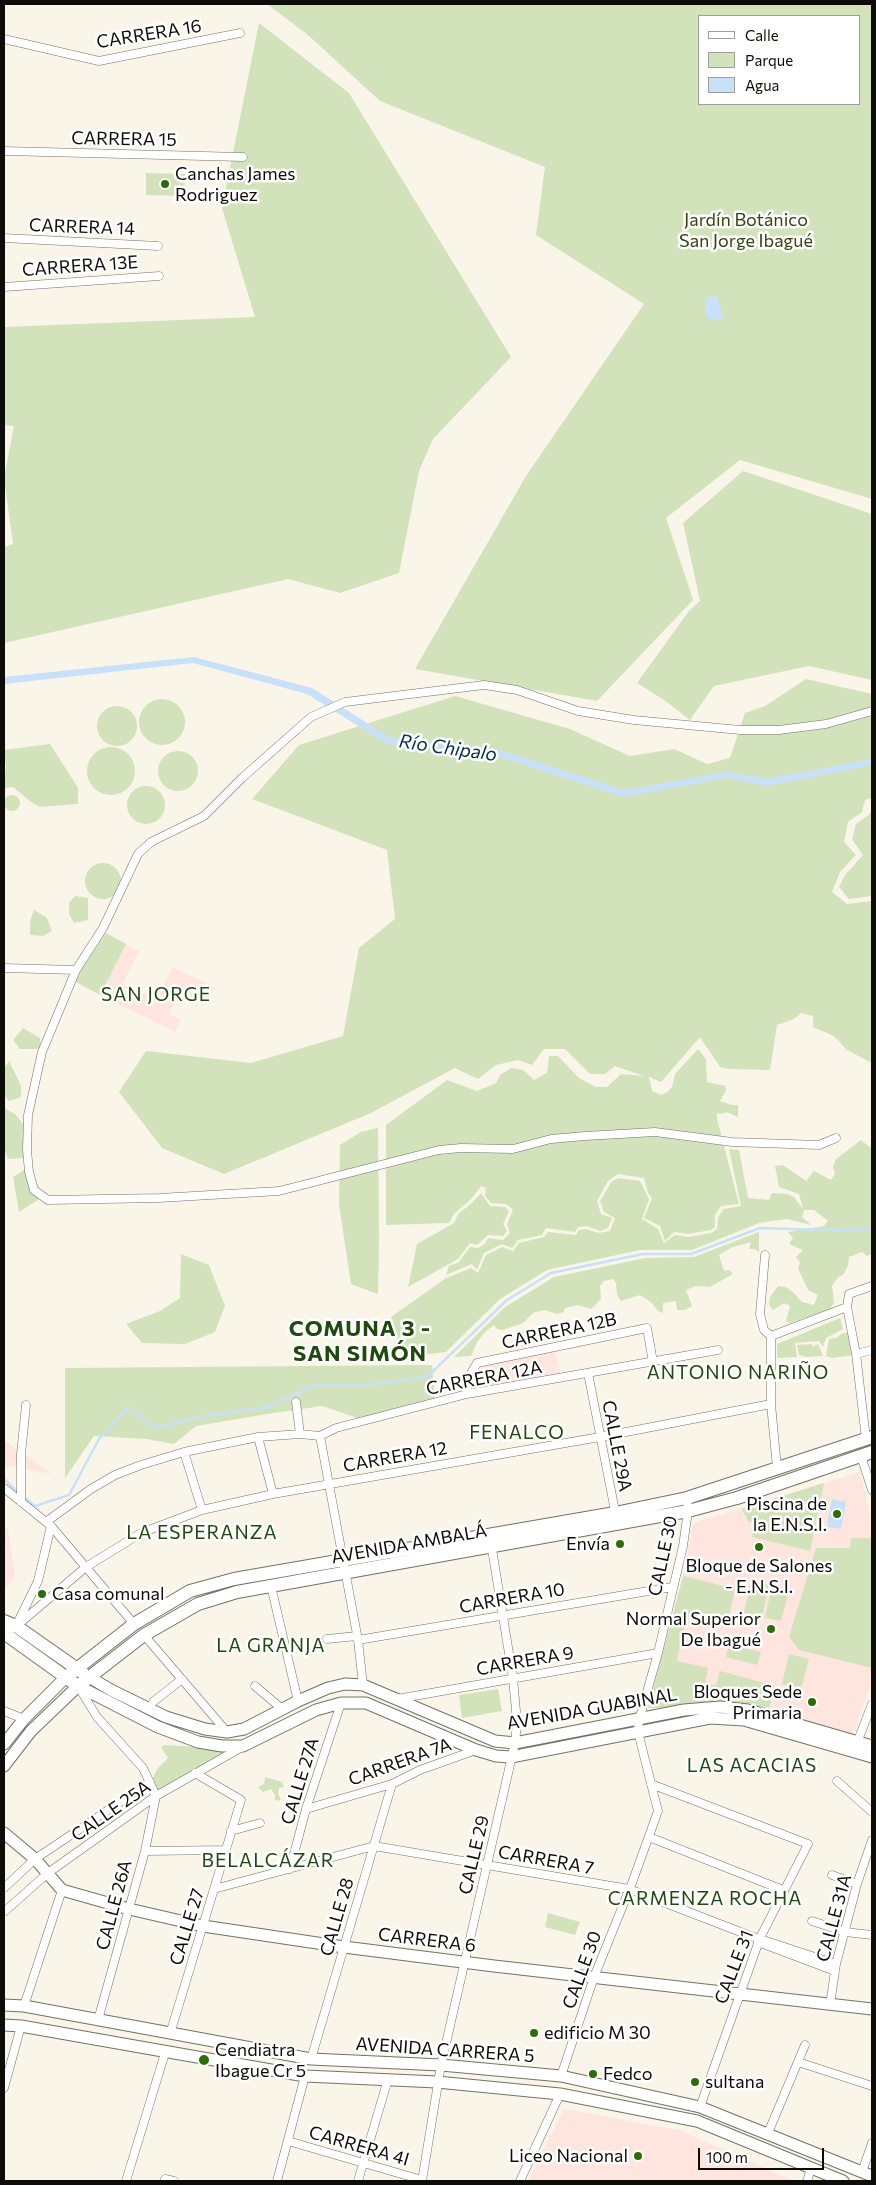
<!DOCTYPE html>
<meta charset="utf-8">
<style>
body{margin:0}
#map{position:relative;width:876px;height:2185px;overflow:hidden;background:#faf5e9;font-family:Commissioner,sans-serif}
canvas{display:block}
.frame{position:absolute;inset:0;border:5px solid #0e0c08;pointer-events:none}
.legend{position:absolute;left:698px;top:15px;width:162px;height:90px;box-sizing:border-box;background:#fff;border:1px solid #9f9e9c;margin:0;padding:6px 9px;list-style:none;font-size:15px;color:#0e0c08}
.legend li{display:flex;align-items:center;gap:10px;height:25px}
.legend b{width:25px;border:1px solid #9f9e9c}
.scale{position:absolute;left:698px;top:2148px;width:126px;height:22px;box-sizing:border-box;border:2px solid #0e0c08;border-top:0;padding-left:6px;font-size:15px;line-height:18px;white-space:nowrap;color:#0e0c08;-webkit-text-stroke:4px #fff;paint-order:stroke}
</style>
<div id="map">
<canvas width="876" height="2185"></canvas>
<div class="frame"></div>
<ul class="legend">
<li><b style="height:6px;background:#fff"></b>Calle</li>
<li><b style="height:14px;background:#d2e2ba"></b>Parque</li>
<li><b style="height:14px;background:#c8e1f9"></b>Agua</li>
</ul>
<div class="scale">100 m</div>
</div>
<script>
const g = document.querySelector('canvas').getContext('2d');
g.lineJoin = 'round';
function fillPath(path, color) {
  g.fillStyle = color;
  g.fill(path, 'evenodd');
}
function poly(rows) {
  const path = new Path2D();
  for (const r of rows) {
    if (r.length === 3) {
      path.moveTo(r[0] + r[2], r[1]);
      path.arc(r[0], r[1], r[2], 0, 2 * Math.PI);
      continue;
    }
    path.moveTo(r[0], r[1]);
    for (let i = 2; i < r.length; i += 2) path.lineTo(r[i], r[i + 1]);
  }
  return path;
}
function strokePath(path, color, width, dash) {
  g.strokeStyle = color;
  g.lineWidth = width;
  g.lineCap = dash ? 'butt' : 'round';
  g.setLineDash(dash || []);
  g.stroke(path);
}
function drawText(font, color, halo, rows, align = 'center') {
  g.font = font + ' Commissioner,sans-serif';
  g.lineWidth = 5;
  g.setLineDash([]);
  g.textBaseline = 'middle';
  g.strokeStyle = halo;
  g.fillStyle = color;
  for (const [text, x, y, turn = 0] of rows) {
    g.save();
    g.translate(x, y);
    g.rotate((+turn || 0) * Math.PI / 180);
    g.textAlign = isNaN(turn) ? turn : align;
    if (halo) g.strokeText(text, 0, 0);
    g.fillText(text, 0, 0);
    g.restore();
  }
}
fillPath(poly([
 [126,944,139,951,123,984,157,999,172,967,214,987,206,1005,179,993,169,1014,181,1020,175,1032,100,995],
 [554,1349,561,1373,482,1388,482,1367,505,1358],
 [4,1440,52,1474,4,1465],
 [860,1472,872,1524,872,1681,851,1738,748,1706,648,1708,683,1576,693,1523],
 [564,2109,679,2130,794,2181,528,2181]
]), '#fee5dd');
fillPath(poly([
 [4,1528,8,1529,15,1577,4,1591]
]), '#ffe4e6');
fillPath(poly([
 [267,4,872,4,872,499,740,460,666,518,693,600,597,701,415,669,526,476,644,304,536,235,545,167,380,101,308,35],
 [700,16,860,16,860,104,700,104],
 [259,23,349,93,511,357,433,439,419,471,399,573,340,593,288,579,4,643,4,547,13,544,4,478,14,426,4,425,4,327,255,317,222,208],
 [146,173,185,174,184,196,146,195],
 [743,471,872,514,872,680,809,666,714,686,690,720,664,700,637,683,689,611,700,601,683,523],
 [806,679,872,694,872,798,865,800,862,812,848,822,844,842,856,855,840,872,832,892,847,904,871,901,872,904,872,1063,847,1050,834,1036,813,1027,813,1016,801,1013,794,1019,777,1025,770,1070,730,1069,720,1067,700,1037,661,1082,649,1077,652,1091,661,1095,667,1092,672,1087,675,1074,698,1049,706,1059,707,1082,726,1086,726,1090,720,1101,732,1105,738,1105,738,1117,726,1112,722,1114,717,1113,717,1119,739,1204,721,1206,715,1215,715,1227,711,1230,688,1234,674,1232,665,1241,660,1226,644,1218,652,1198,648,1193,644,1178,618,1174,608,1181,597,1201,601,1214,612,1218,608,1228,600,1231,587,1226,578,1227,575,1232,546,1228,542,1235,518,1240,512,1248,502,1244,484,1253,477,1270,472,1264,446,1275,449,1266,458,1263,470,1247,478,1248,485,1244,488,1238,503,1240,510,1233,507,1224,513,1210,506,1204,491,1203,485,1196,486,1188,481,1186,472,1198,454,1214,449,1223,386,1225,386,1125,447,1080,477,1091,496,1083,500,1075,511,1068,523,1070,534,1080,547,1073,549,1056,558,1056,579,1078,596,1087,607,1087,621,1074,644,1076,615,1066,605,1074,590,1074,565,1049,544,1049,532,1065,518,1060,496,1065,478,1079,455,1068,371,1113,224,1174,162,1148,119,1092,146,1051,251,1063,343,1036,359,948,395,919,387,850,252,799,299,745,455,696,570,729,630,756,674,749,707,764,730,758,745,713,765,706],
 [162,722,23],
 [117,726,20],
 [50,744,78,788,78,804,40,807,31,802,13,787,4,788,6,767,4,750],
 [111,771,24],
 [178,771,20],
 [146,805,19],
 [12,803,8],
 [872,808,872,896,849,899,839,887,845,875,863,855,852,839,856,824,870,814],
 [103,881,18],
 [75,896,88,898,88,920,74,923,69,914,69,903],
 [34,910,47,918,52,931,43,936,30,935,30,921],
 [106,933,126,944,100,995,76,982,81,970],
 [23,1028,40,1038,41,1049,20,1049,13,1040],
 [9,1061,21,1086,21,1097,9,1101,4,1095,4,1068],
 [4,1108,15,1114,24,1125,27,1139,23,1150,23,1158,8,1159,4,1148],
 [378,1128,379,1243,378,1294,351,1284,339,1204,340,1145,361,1132],
 [861,1140,872,1149,872,1254,867,1256,862,1252,849,1257,848,1266,843,1275,838,1277,832,1286,834,1303,830,1309,790,1323,786,1321,790,1306,784,1303,773,1310,769,1305,770,1297,778,1286,786,1287,794,1293,802,1302,814,1305,818,1295,808,1290,798,1268,800,1262,796,1257,803,1250,789,1244,793,1238,788,1232,824,1226,828,1221,814,1210,804,1210,802,1217,811,1225,787,1219,778,1220,759,1223,692,1250,640,1250,547,1270,500,1299,446,1352,402,1357,391,1317,446,1278,471,1268,478,1273,486,1255,502,1247,513,1251,519,1243,544,1237,548,1232,576,1235,579,1230,586,1229,599,1233,610,1231,615,1218,604,1212,600,1201,612,1181,619,1178,640,1181,649,1199,642,1219,658,1229,664,1243,675,1235,688,1237,711,1233,717,1229,718,1217,724,1209,741,1206,729,1149,739,1150,748,1198,769,1200,772,1193,787,1194,794,1197,803,1209,799,1194,779,1187,775,1166,783,1165,806,1181,814,1171,831,1180,835,1174,833,1167,836,1159],
 [24,1170,32,1183,47,1194,19,1212,13,1177],
 [481,1193,490,1206,505,1207,509,1211,503,1224,507,1231,503,1236,488,1235,477,1245,470,1243,458,1259,408,1287,417,1244,454,1223,458,1214,472,1203],
 [759,1232,759,1252,755,1249,749,1249,751,1242,733,1247,719,1255,724,1271,729,1270,733,1274,710,1287,696,1286,686,1290,692,1306,685,1310,677,1310,676,1301,663,1303,663,1313,658,1311,651,1302,640,1295,621,1301,617,1295,616,1283,613,1279,604,1281,600,1286,601,1299,591,1309,578,1305,565,1308,564,1312,557,1314,544,1310,533,1313,523,1323,503,1330,497,1329,494,1325,485,1332,477,1342,471,1356,454,1357,505,1307,554,1277,645,1258,694,1257],
 [181,1254,209,1265,225,1306,215,1332,185,1344,142,1343,126,1324,160,1311,180,1298],
 [840,1318,843,1329,826,1338,823,1347,819,1341,795,1343,797,1357,777,1358,777,1344],
 [843,1333,848,1333,855,1355,832,1358,826,1356,829,1339,836,1338],
 [812,1344,812,1347,818,1344,823,1356,807,1357,799,1355,797,1345],
 [432,1365,435,1399,363,1420,322,1406,267,1414,196,1426,174,1444,146,1439,94,1436,65,1478,65,1368],
 [824,1483,810,1551,752,1537,755,1524,748,1521,742,1509],
 [851,1538,872,1538,872,1668,799,1650,789,1637,816,1548,850,1548],
 [683,1576,735,1589,727,1625,686,1617,677,1661,708,1668,705,1684,716,1685,720,1671,775,1686,768,1713,748,1706,648,1708],
 [751,1580,769,1584,762,1617,744,1613],
 [772,1586,789,1590,781,1621,765,1618],
 [729,1644,761,1652,757,1665,726,1657],
 [789,1654,809,1659,801,1688,782,1684],
 [498,1689,502,1711,462,1718,459,1695],
 [165,1745,212,1748,232,1751,156,1791,152,1780,157,1769,168,1758,161,1747],
 [265,1777,282,1782,284,1787,279,1788,278,1794,281,1799,278,1801,275,1800,275,1795,271,1789,263,1792,258,1787,264,1784],
 [548,1913,580,1922,575,1935,545,1927]
]), '#d2e2ba');
fillPath(poly([
 [717,296,723,317,718,321,710,319,705,314,706,297],
 [194,657,312,688,389,737,500,750,624,790,727,772,767,779,872,759,872,765,767,786,726,778,624,797,499,757,387,744,307,694,193,663,4,684,4,677],
 [832,1499,846,1502,841,1529,827,1527]
]), '#c8e1f9');
strokePath(poly([
 [4,1479,19,1493],
 [24,1497,35,1506,69,1495,99,1439,128,1407,155,1428,199,1417,267,1407,315,1385,371,1385,427,1377,507,1300,551,1273,643,1254,691,1254,760,1228,823,1230,872,1229]
]), '#c8e1f9', 2.5);
const street = poly([
 [4,39,99,61,240,33],
 [4,151,243,157],
 [4,238,158,246],
 [4,287,159,276],
 [4,968,76,970],
 [836,1138,819,1145,732,1142,655,1132,585,1136,551,1139,513,1149,461,1148,439,1150,279,1191,159,1198,48,1200,34,1190,29,1172,27,1150,28,1115,42,1052,76,970,103,928,138,854,151,842,204,816,242,778,311,717,345,702,484,685,517,690,578,711,634,720,740,730,779,730,826,724,872,711],
 [765,1255,760,1314,764,1330,771,1336,771,1404,777,1468],
 [771,1336,847,1307],
 [856,1354,872,1350],
 [588,1373,616,1516],
 [467,1394,468,1378,477,1363,647,1328,653,1362],
 [296,1402,300,1434],
 [320,1436,358,1640,363,1685],
 [258,1437,300,1434,320,1436,336,1428,467,1394,718,1350],
 [866,1439,856,1354,847,1307,849,1294,872,1286],
 [184,1452,202,1510],
 [861,1456,872,1490],
 [4,1488,51,1526,134,1624],
 [21,1502,21,1454,26,1405],
 [46,1522,91,1489,115,1475,141,1465,184,1452,258,1437,273,1494],
 [271,1586,298,1701],
 [18,1622,38,1581,51,1526],
 [14,1628,86,1567,141,1533,202,1510,273,1494,600,1437,771,1404],
 [144,1635,227,1732],
 [327,1639,357,1636],
 [358,1640,672,1587],
 [78,1686,97,1717,143,1768,156,1796,145,1851,98,2020],
 [255,1686,282,1709],
 [397,1699,658,1653],
 [153,1702,182,1679],
 [4,1711,24,1719],
 [857,1743,872,1704],
 [837,1781,872,1812],
 [651,1784,808,1844,760,1938,700,2107],
 [306,1809,392,1784,420,1770,476,1750],
 [231,1831,260,1823],
 [649,1837,783,1890],
 [145,1851,226,1850],
 [290,1869,306,1809,341,1703],
 [832,1875,857,1884],
 [4,1888,35,1859,150,1782],
 [214,1889,374,1846,629,1889,751,1936,836,1964],
 [4,1912,48,1873,156,1796,242,1747],
 [812,1921,845,1932,872,1935],
 [758,1942,835,1971],
 [830,2005,836,1964,857,1884,872,1840],
 [24,2006,62,1890],
 [170,2034,241,1800,195,1773],
 [311,2059,392,1784],
 [798,2062,872,2086],
 [561,2076,594,1977,632,1883,658,1811,638,1732,639,1720,658,1653,683,1546,688,1511,687,1498],
 [4,2088,21,2026],
 [768,2133,805,2045],
 [288,2141,422,2180],
 [862,2172,872,2143],
 [165,2179,174,2181],
 [126,2181,165,2053],
 [277,2181,305,2076],
 [358,2181,388,2079],
 [422,2181,441,2065,515,1743,517,1722,513,1678,491,1543],
 [520,2181,560,2094],
 [807,2181,811,2169]
]);
const secondary = poly([
 [89,1677,111,1690,166,1717,205,1729,227,1732,244,1729,298,1701,328,1688,345,1684,363,1685,495,1741,515,1743,684,1710,720,1707,748,1710,872,1746],
 [4,1744,24,1719,65,1678],
 [4,1766,31,1731,78,1686,158,1727,198,1742,222,1746,243,1746,316,1710,341,1703,366,1703,476,1750,496,1756,511,1757,710,1718,744,1720,872,1757],
 [4,1833,35,1859,62,1890,129,1909,203,1926,344,1947,494,1966,872,2009],
 [4,2005,24,2006,311,2059,441,2065,561,2076,700,2107,872,2176],
 [4,2025,21,2026,305,2076,437,2082,560,2094,697,2121,843,2181]
]);
const primary = poly([
 [4,1621,16,1626,83,1673],
 [4,1633,78,1686,144,1635,198,1604,237,1592,688,1511,737,1498,872,1452],
 [65,1678,134,1624,190,1591,234,1579,615,1513,687,1498,872,1437]
]);
strokePath(street, '#767167', 9);
strokePath(secondary, '#767167', 13);
strokePath(primary, '#767167', 14);
strokePath(street, '#fff', 8);
strokePath(secondary, '#fff', 11);
strokePath(primary, '#fff', 12);
for (const [x, y, r, color] of [
 [165,184,5,"#2a6e07"],
 [837,1514,5,"#2a6e07"],
 [620,1544,5,"#2a6e07"],
 [759,1547,5,"#2a6e07"],
 [42,1594,5,"#2a6e07"],
 [771,1629,5,"#2a6e07"],
 [812,1702,5,"#2a6e07"],
 [534,2033,5,"#2a6e07"],
 [204,2060,6,"#2a6e07"],
 [593,2074,5,"#2a6e07"],
 [695,2082,5,"#2a6e07"],
 [638,2156,5,"#2a6e07"]
]) {
  const dot = new Path2D();
  dot.arc(x, y, r, 0, 2 * Math.PI);
  g.fillStyle = color;
  g.fill(dot);
  strokePath(dot, '#fff', 2);
}
drawText('18px', '#0e0c08', '#fff', [
 ["CARRERA 16",149,34,-9],
 ["CARRERA 15",124,139,1],
 ["CARRERA 14",82,227,2],
 ["CARRERA 13E",80,266,-4],
 ["CARRERA 12B",559,1331,-12],
 ["CARRERA 12A",484,1378,-11],
 ["CALLE 29A",617,1446,79],
 ["CARRERA 12",395,1457,-10],
 ["AVENIDA AMBALÁ",409,1544,-10],
 ["CALLE 30",663,1556,-78],
 ["CARRERA 10",512,1598,-10],
 ["CARRERA 9",525,1661,-10],
 ["AVENIDA GUABINAL",592,1709,-10],
 ["CARRERA 7A",400,1762,-20],
 ["CALLE 27A",300,1781,-73],
 ["CALLE 25A",111,1811,-35],
 ["CALLE 29",474,1855,-77],
 ["CARRERA 7",546,1860,10],
 ["CALLE 26A",114,1905,-75],
 ["CALLE 28",337,1917,-74],
 ["CALLE 31A",834,1918,-75],
 ["CALLE 27",187,1927,-73],
 ["CARRERA 6",427,1940,7],
 ["CALLE 31",734,1967,-69],
 ["CALLE 30",582,1970,-70],
 ["AVENIDA CARRERA 5",445,2050,4],
 ["CARRERA 4I",359,2146,16]
]);
drawText('18px', '#0e0c08', '#fff', [
 ["Canchas James",175,174],
 ["Rodriguez",175,195],
 ["Piscina de",827,1504,"right"],
 ["la E.N.S.I.",827,1525,"right"],
 ["Envía",610,1544,"right"],
 ["Bloque de Salones",759,1566,"center"],
 ["- E.N.S.I.",759,1587,"center"],
 ["Casa comunal",52,1594],
 ["Normal Superior",761,1619,"right"],
 ["De Ibagué",761,1640,"right"],
 ["Bloques Sede",802,1692,"right"],
 ["Primaria",802,1713,"right"],
 ["edificio M 30",544,2033],
 ["Cendiatra",215,2050],
 ["Ibague Cr 5",215,2071],
 ["Fedco",603,2074],
 ["sultana",705,2082],
 ["Liceo Nacional",628,2156,"right"]
], 'left');
drawText('18px', '#34450e', '#fff', [
 ["Jardín Botánico",746,220],
 ["San Jorge Ibagué",746,241]
]);
drawText('italic 19px', '#002d51', '#fff', [
 ["Río Chipalo",448,748,8]
]);
g.letterSpacing = '1px';
drawText('19px', '#1f4a0e', '#fff', [
 ["SAN JORGE",156,995],
 ["ANTONIO NARIÑO",738,1373],
 ["FENALCO",517,1433],
 ["LA ESPERANZA",202,1533],
 ["LA GRANJA",271,1646],
 ["LAS ACACIAS",752,1766],
 ["BELALCÁZAR",268,1861],
 ["CARMENZA ROCHA",705,1899]
]);
g.letterSpacing = '0px';
g.letterSpacing = '1px';
drawText('bold 22px', '#1f4a0e', '#fff', [
 ["COMUNA 3 -",360,1329],
 ["SAN SIMÓN",360,1354]
]);
g.letterSpacing = '0px';
</script>
